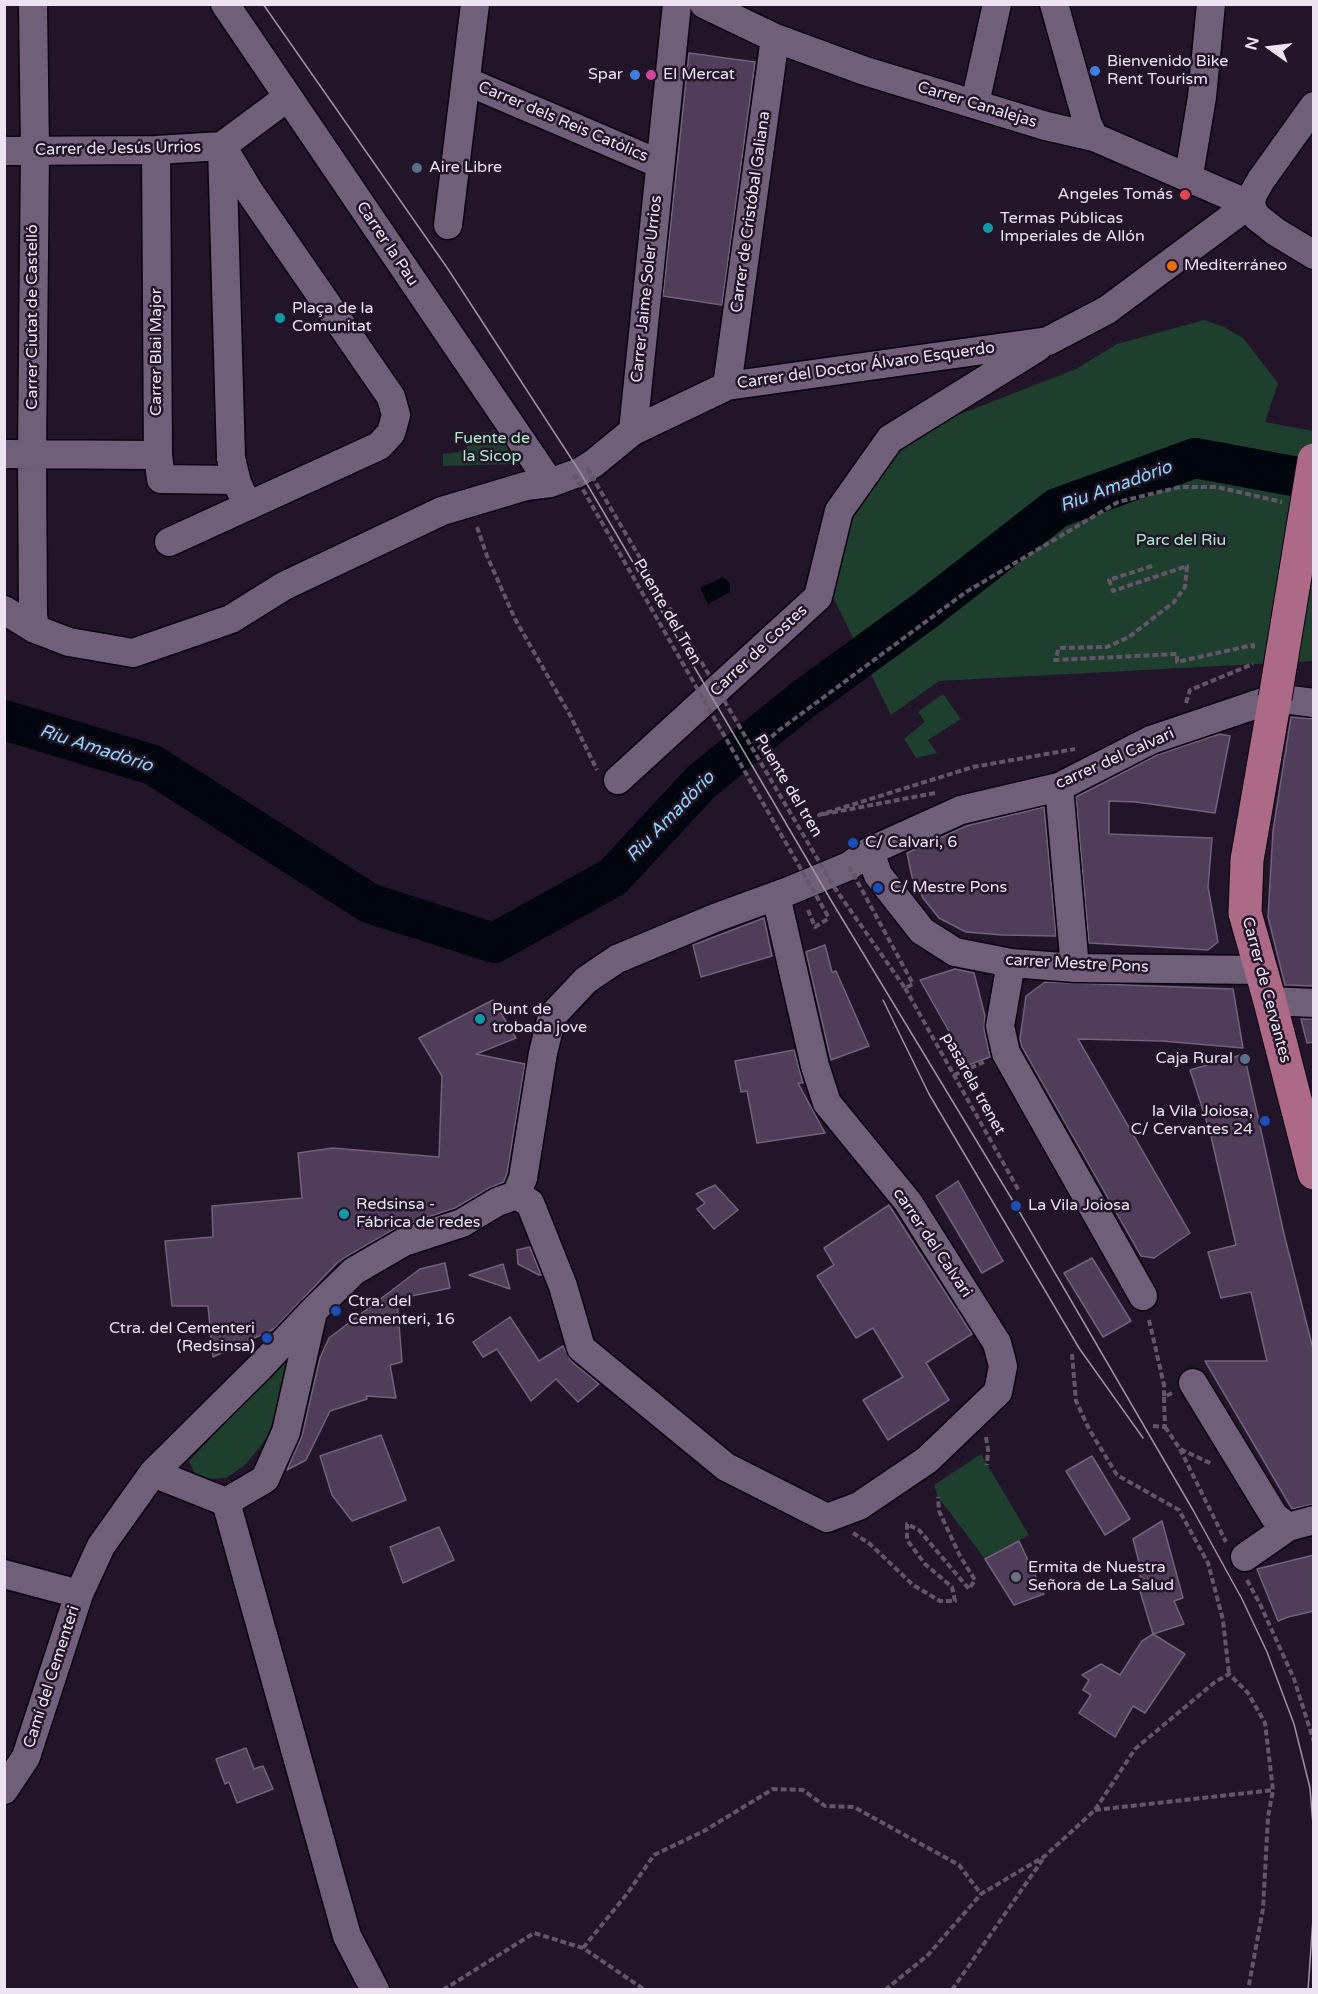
<!DOCTYPE html>
<meta charset="utf-8">
<style>
body{margin:0}
#map{position:relative;width:1318px;height:1994px;overflow:hidden;background:#221429;font-family:"Varela Round",sans-serif}
canvas{display:block}
.frame{position:absolute;inset:0;border:6px solid #ede3f2;pointer-events:none}
.north{position:absolute;left:1240px;top:18px;width:60px;height:60px;-webkit-text-stroke:4px #221429;paint-order:stroke;rotate:284deg;font-size:16px;font-weight:700;line-height:24px;text-align:center;color:#ede3f2}
.north::after{content:'';display:block;margin:auto;width:21px;height:27px;background:#ede3f2;clip-path:polygon(50% 0,100% 100%,50% 72%,0 100%)}
</style>
<div id="map">
<canvas width="1318" height="1994"></canvas>
<div class="frame"></div>
<div class="north">N</div>
</div>
<script>
const g = document.querySelector('canvas').getContext('2d');
g.lineJoin = 'round';
function fillPath(path, color) {
  g.fillStyle = color;
  g.fill(path, 'evenodd');
}
function poly(rows) {
  const path = new Path2D();
  for (const r of rows) {
    path.moveTo(r[0], r[1]);
    for (let i = 2; i < r.length; i += 2) path.lineTo(r[i], r[i + 1]);
  }
  return path;
}
function strokePath(path, color, width, dash) {
  g.strokeStyle = color;
  g.lineWidth = width;
  g.lineCap = dash ? 'butt' : 'round';
  g.setLineDash(dash || []);
  g.stroke(path);
}
function drawText(font, color, halo, rows, align = 'center') {
  g.font = font + ' "Varela Round",sans-serif';
  g.lineWidth = 5;
  g.setLineDash([]);
  g.textBaseline = 'middle';
  g.strokeStyle = halo;
  g.fillStyle = color;
  for (const [text, x, y, turn = 0] of rows) {
    g.save();
    g.translate(x, y);
    g.rotate((+turn || 0) * Math.PI / 180);
    g.textAlign = isNaN(turn) ? turn : align;
    if (halo) g.strokeText(text, 0, 0);
    g.fillText(text, 0, 0);
    g.restore();
  }
}
fillPath(poly([
 [1204,320,1224,327,1243,338,1278,383,1265,422,1313,431,1313,661,939,681,891,715,832,595,850,513,895,454,935,424,1076,369,1117,344],
 [500,425,522,459,516,464,443,466,443,454,458,452,477,440,477,433,491,432],
 [943,694,961,719,928,740,937,753,916,758,904,739,925,722,918,712],
 [288,1356,293,1360,274,1420,264,1442,245,1465,226,1478,210,1479,196,1476,189,1461],
 [981,1454,1029,1535,985,1559,938,1497,934,1485]
]), '#1e3e2e');
fillPath(poly([
 [723,577,730,583,730,592,708,604,700,588]
]), '#00050e');
strokePath(poly([
 [4,720,153,765,369,903,494,943,613,877,701,782,801,701,926,610,1057,508,1195,458,1314,480]
]), '#00050e', 40);
const building = poly([
 [689,53,755,62,722,305,663,296,689,53],
 [1291,717,1314,719,1314,986,1285,985,1268,917,1273,831,1291,717],
 [1219,734,1230,736,1215,813,1136,802,1109,801,1109,834,1212,838,1208,887,1218,942,1208,950,1089,943,1076,797,1157,755,1219,734],
 [1044,807,1056,936,1002,935,966,932,939,918,923,898,912,877,907,853,966,826,1044,807],
 [764,918,772,956,701,977,693,945,764,918],
 [825,945,832,972,836,971,869,1046,831,1060,806,952,825,945],
 [955,969,974,973,985,1016,984,1029,990,1057,968,1065,920,980,955,969],
 [1045,982,1233,989,1243,1048,1162,1041,1078,1039,1190,1233,1154,1258,1141,1256,1022,1047,1020,1039,1026,996,1045,982],
 [493,1000,516,1038,476,1054,525,1064,507,1173,504,1182,489,1188,455,1208,396,1228,346,1257,337,1263,274,1329,213,1357,208,1306,172,1306,165,1241,213,1237,212,1206,302,1198,298,1153,333,1148,439,1157,442,1076,419,1038,493,1000],
 [1301,1019,1314,1019,1314,1042,1307,1043,1301,1019],
 [794,1050,803,1083,798,1083,825,1133,757,1143,747,1091,741,1092,735,1061,794,1050],
 [1244,1054,1284,1234,1314,1353,1314,1504,1292,1509,1205,1361,1267,1361,1251,1292,1221,1298,1208,1252,1236,1245,1210,1132,1190,1070,1244,1054],
 [958,1181,1003,1261,982,1273,936,1196,958,1181],
 [715,1185,738,1210,714,1229,697,1209,705,1203,696,1194,715,1185],
 [889,1205,972,1334,926,1363,949,1400,888,1440,863,1400,903,1377,873,1328,856,1338,817,1276,834,1265,824,1248,889,1205],
 [530,1247,541,1275,539,1275,518,1264,517,1250,530,1247],
 [1092,1258,1131,1321,1103,1337,1064,1273,1092,1258],
 [445,1263,450,1288,397,1299,402,1362,390,1365,396,1398,366,1396,367,1399,330,1411,306,1460,287,1470,302,1436,320,1358,329,1338,420,1269,445,1263],
 [503,1264,510,1289,469,1275,503,1264],
 [510,1317,539,1361,563,1346,571,1361,599,1384,578,1402,556,1379,531,1401,497,1349,483,1357,473,1342,510,1317],
 [381,1435,406,1500,352,1521,332,1495,320,1456,381,1435],
 [1092,1456,1130,1519,1105,1535,1066,1471,1092,1456],
 [1162,1521,1183,1598,1174,1601,1184,1624,1153,1634,1136,1578,1141,1577,1136,1567,1140,1566,1133,1539,1162,1521],
 [439,1527,454,1560,403,1583,390,1547,439,1527],
 [1019,1541,1044,1594,1014,1605,985,1559,1019,1541],
 [1314,1555,1314,1611,1288,1617,1278,1621,1257,1569,1314,1555],
 [1153,1634,1185,1654,1145,1713,1133,1706,1115,1737,1079,1713,1091,1695,1083,1690,1089,1680,1082,1675,1101,1664,1120,1675,1142,1641,1153,1634],
 [246,1748,254,1769,263,1766,273,1789,237,1803,229,1782,225,1784,216,1759,246,1748]
]);
fillPath(building, '#4f3d59');
strokePath(building, '#73627c', 1.5);
const minor = poly([
 [33,4,35,151,32,455,33,615,35,629],
 [225,4,550,483],
 [704,4,775,38,865,71,1046,126,1094,137,1237,199,1251,203],
 [1054,4,1088,125,1094,137],
 [466,81,660,164],
 [975,103,997,4],
 [1314,106,1261,180,1253,194,1251,203,1253,211,1257,217,1276,232,1314,255],
 [156,150,158,455,161,479,236,480],
 [4,151,156,150,222,146,288,97],
 [1191,178,1190,169,1202,97,1211,4],
 [448,225,475,4],
 [727,386,775,38],
 [633,431,677,4],
 [4,454,158,455],
 [169,542,379,446,391,433,396,415,391,397,249,191,222,146,231,458,237,483,248,506],
 [4,610,35,629,69,642,133,653,231,619,284,586,442,511,526,486,550,483,580,472,594,463,633,431,727,386,1048,341,1107,310,1251,203],
 [618,780,818,597,839,511,890,439,1038,347],
 [1059,787,1075,968],
 [870,851,878,875,922,931,955,952,1011,963,1075,968,1262,970],
 [1011,963,1000,1026,1006,1053,1143,1296],
 [1270,1001,1314,1003],
 [516,1195,530,1203,563,1286,581,1348,726,1467,827,1518,859,1506,927,1460,998,1392,1003,1366,997,1343,908,1202,827,1103,815,1066,776,896],
 [1193,1383,1274,1516,1288,1527,1314,1520],
 [153,1473,226,1502,265,1479,286,1432,313,1312],
 [226,1502,347,1936,375,1990],
 [1245,1557,1288,1527],
 [4,1574,79,1594],
 [4,1790,26,1757,79,1594,101,1546,153,1473,260,1367,313,1311,354,1271,404,1242,462,1223,497,1202,516,1195,523,1178,543,1053,552,1016,586,980,617,959,715,918,789,891,849,866,870,851,961,810,1059,787,1151,740,1275,698,1314,703]
]);
const major = poly([
 [1275,698,1247,860,1245,913,1269,998,1314,1173]
]);
strokePath(minor, '#0b0211', 31);
strokePath(major, '#0b0211', 35);
strokePath(poly([
 [477,527,487,556,515,619,570,715,597,770],
 [1152,566,1109,580,1113,591,1187,566,1185,587,1174,602,1129,637,1107,647,1059,648,1055,660,1177,654,1177,662,1253,645,1253,651],
 [1186,703,1190,690,1253,664],
 [758,749,778,731,966,592,1118,502,1180,487,1217,487,1282,502],
 [935,793,819,815,973,767,1075,749],
 [808,910,815,927,829,918],
 [905,988,1019,1191],
 [954,1075,984,1062],
 [1149,1320,1164,1385,1164,1397],
 [1072,1354,1076,1401,1089,1429,1117,1475,1179,1510,1208,1563,1223,1620,1229,1674],
 [1153,1426,1165,1427,1164,1397,1172,1393],
 [1165,1427,1180,1449,1212,1464],
 [986,1437,988,1450,987,1465],
 [1180,1449,1226,1542],
 [853,1533,870,1544,913,1585,940,1601,955,1601,952,1587,925,1564,907,1540,907,1524,919,1530,969,1589,975,1580,960,1556,939,1511,938,1497],
 [1247,1580,1260,1604,1294,1679,1314,1742],
 [1095,1810,1273,1790],
 [583,1948,627,1894,654,1855,704,1831,773,1789,803,1790,825,1806,854,1807,959,1865,981,1894],
 [443,1990,534,1933,583,1948,645,1990],
 [885,1990,928,1955,981,1894,1045,1856,1095,1810,1135,1749,1215,1682,1229,1674,1248,1693,1265,1723,1273,1790,1268,1817,1263,1909,1248,1990],
 [952,1990,1043,1859]
]), '#635669', 4, [6, 3]);
strokePath(minor, '#705f79', 28);
strokePath(major, '#ad6a87', 33);
strokePath(poly([
 [263,4,448,269,580,472,832,902,1016,1206,1193,1510,1242,1599,1267,1652,1294,1724,1310,1788,1314,1837],
 [883,1000,929,1094,1079,1348,1143,1438],
 [1308,1990,1314,1904]
]), '#9d92a3', 1.5);
const majorBridge = poly([
 [1275,698,1314,460]
]);
strokePath(majorBridge, '#0b0211', 35, []);
strokePath(poly([
 [587,468,834,887,905,988,913,984,849,866],
 [574,474,829,918]
]), '#635669', 4, [6, 3]);
strokePath(majorBridge, '#ad6a87', 33);
for (const [x, y, r, color] of [
 [1095,71,6,"#3f7fe0"],
 [635,75,6,"#3f7fe0"],
 [651,75,6,"#d1479c"],
 [417,168,6,"#5c6f8a"],
 [1185,195,6,"#e0444e"],
 [988,228,6,"#0f9aa8"],
 [1172,266,6,"#e8710a"],
 [280,318,6,"#0f9aa8"],
 [853,843,6,"#1a4fb4"],
 [878,888,6,"#1a4fb4"],
 [480,1019,6,"#0f9aa8"],
 [1245,1059,6,"#5c6f8a"],
 [1265,1121,6,"#1a4fb4"],
 [1016,1206,6,"#1a4fb4"],
 [344,1214,6,"#0f9aa8"],
 [336,1311,6,"#1a4fb4"],
 [267,1338,6,"#1a4fb4"],
 [1016,1577,6,"#6b7280"]
]) {
  const dot = new Path2D();
  dot.arc(x, y, r, 0, 2 * Math.PI);
  g.fillStyle = color;
  g.fill(dot);
  strokePath(dot, '#221429', 2);
}
drawText('16px', '#ede3f2', '#221429', [
 ["Bienvenido Bike",1107,62],
 ["Rent Tourism",1107,80],
 ["Spar",623,75,"right"],
 ["El Mercat",663,75],
 ["Aire Libre",429,168],
 ["Angeles Tomás",1173,195,"right"],
 ["Termas Públicas",1000,219],
 ["Imperiales de Allón",1000,237],
 ["Mediterráneo",1184,266],
 ["Plaça de la",292,309],
 ["Comunitat",292,327],
 ["C/ Calvari, 6",865,843],
 ["C/ Mestre Pons",890,888],
 ["Punt de",492,1010],
 ["trobada jove",492,1028],
 ["Caja Rural",1233,1059,"right"],
 ["la Vila Joiosa,",1253,1112,"right"],
 ["C/ Cervantes 24",1253,1130,"right"],
 ["Redsinsa -",356,1205],
 ["Fábrica de redes",356,1223],
 ["La Vila Joiosa",1028,1206],
 ["Ctra. del",348,1302],
 ["Cementeri, 16",348,1320],
 ["Ctra. del Cementeri",255,1329,"right"],
 ["(Redsinsa)",255,1347,"right"],
 ["Ermita de Nuestra",1028,1568],
 ["Señora de La Salud",1028,1586]
], 'left');
drawText('16px', '#ede3f2', '#221429', [
 ["Carrer Canalejas",977,105,17],
 ["Carrer dels Reis Catòlics",563,122,23],
 ["Carrer de Jesús Urrios",118,149,-1],
 ["Carrer de Cristóbal Galiana",751,212,-82],
 ["Carrer la Pau",387,244,56],
 ["Carrer Jaime Soler Urrios",647,289,-84],
 ["Carrer Ciutat de Castelló",33,317,-90],
 ["Carrer Blai Major",157,352,-90],
 ["Carrer del Doctor Álvaro Esquerdo",866,366,-8],
 ["Puente del Tren",667,612,60],
 ["Carrer de Costes",759,651,-43],
 ["carrer del Calvari",1115,759,-24],
 ["Puente del tren",788,786,59],
 ["carrer Mestre Pons",1077,964,3],
 ["Carrer de Cervantes",1266,990,75],
 ["pasarela trenet",973,1084,61],
 ["carrer del Calvari",932,1243,56],
 ["Camí del Cementeri",52,1677,-72]
]);
drawText('16px', '#aceeca', '#221429', [
 ["Fuente de",492,439],
 ["la Sicop",492,457],
 ["Parc del Riu",1181,541]
]);
drawText('italic 18px', '#90d6f7', '#221429', [
 ["Riu Amadòrio",1116,487,-20],
 ["Riu Amadòrio",96,749,18],
 ["Riu Amadòrio",671,817,-46]
]);
</script>
